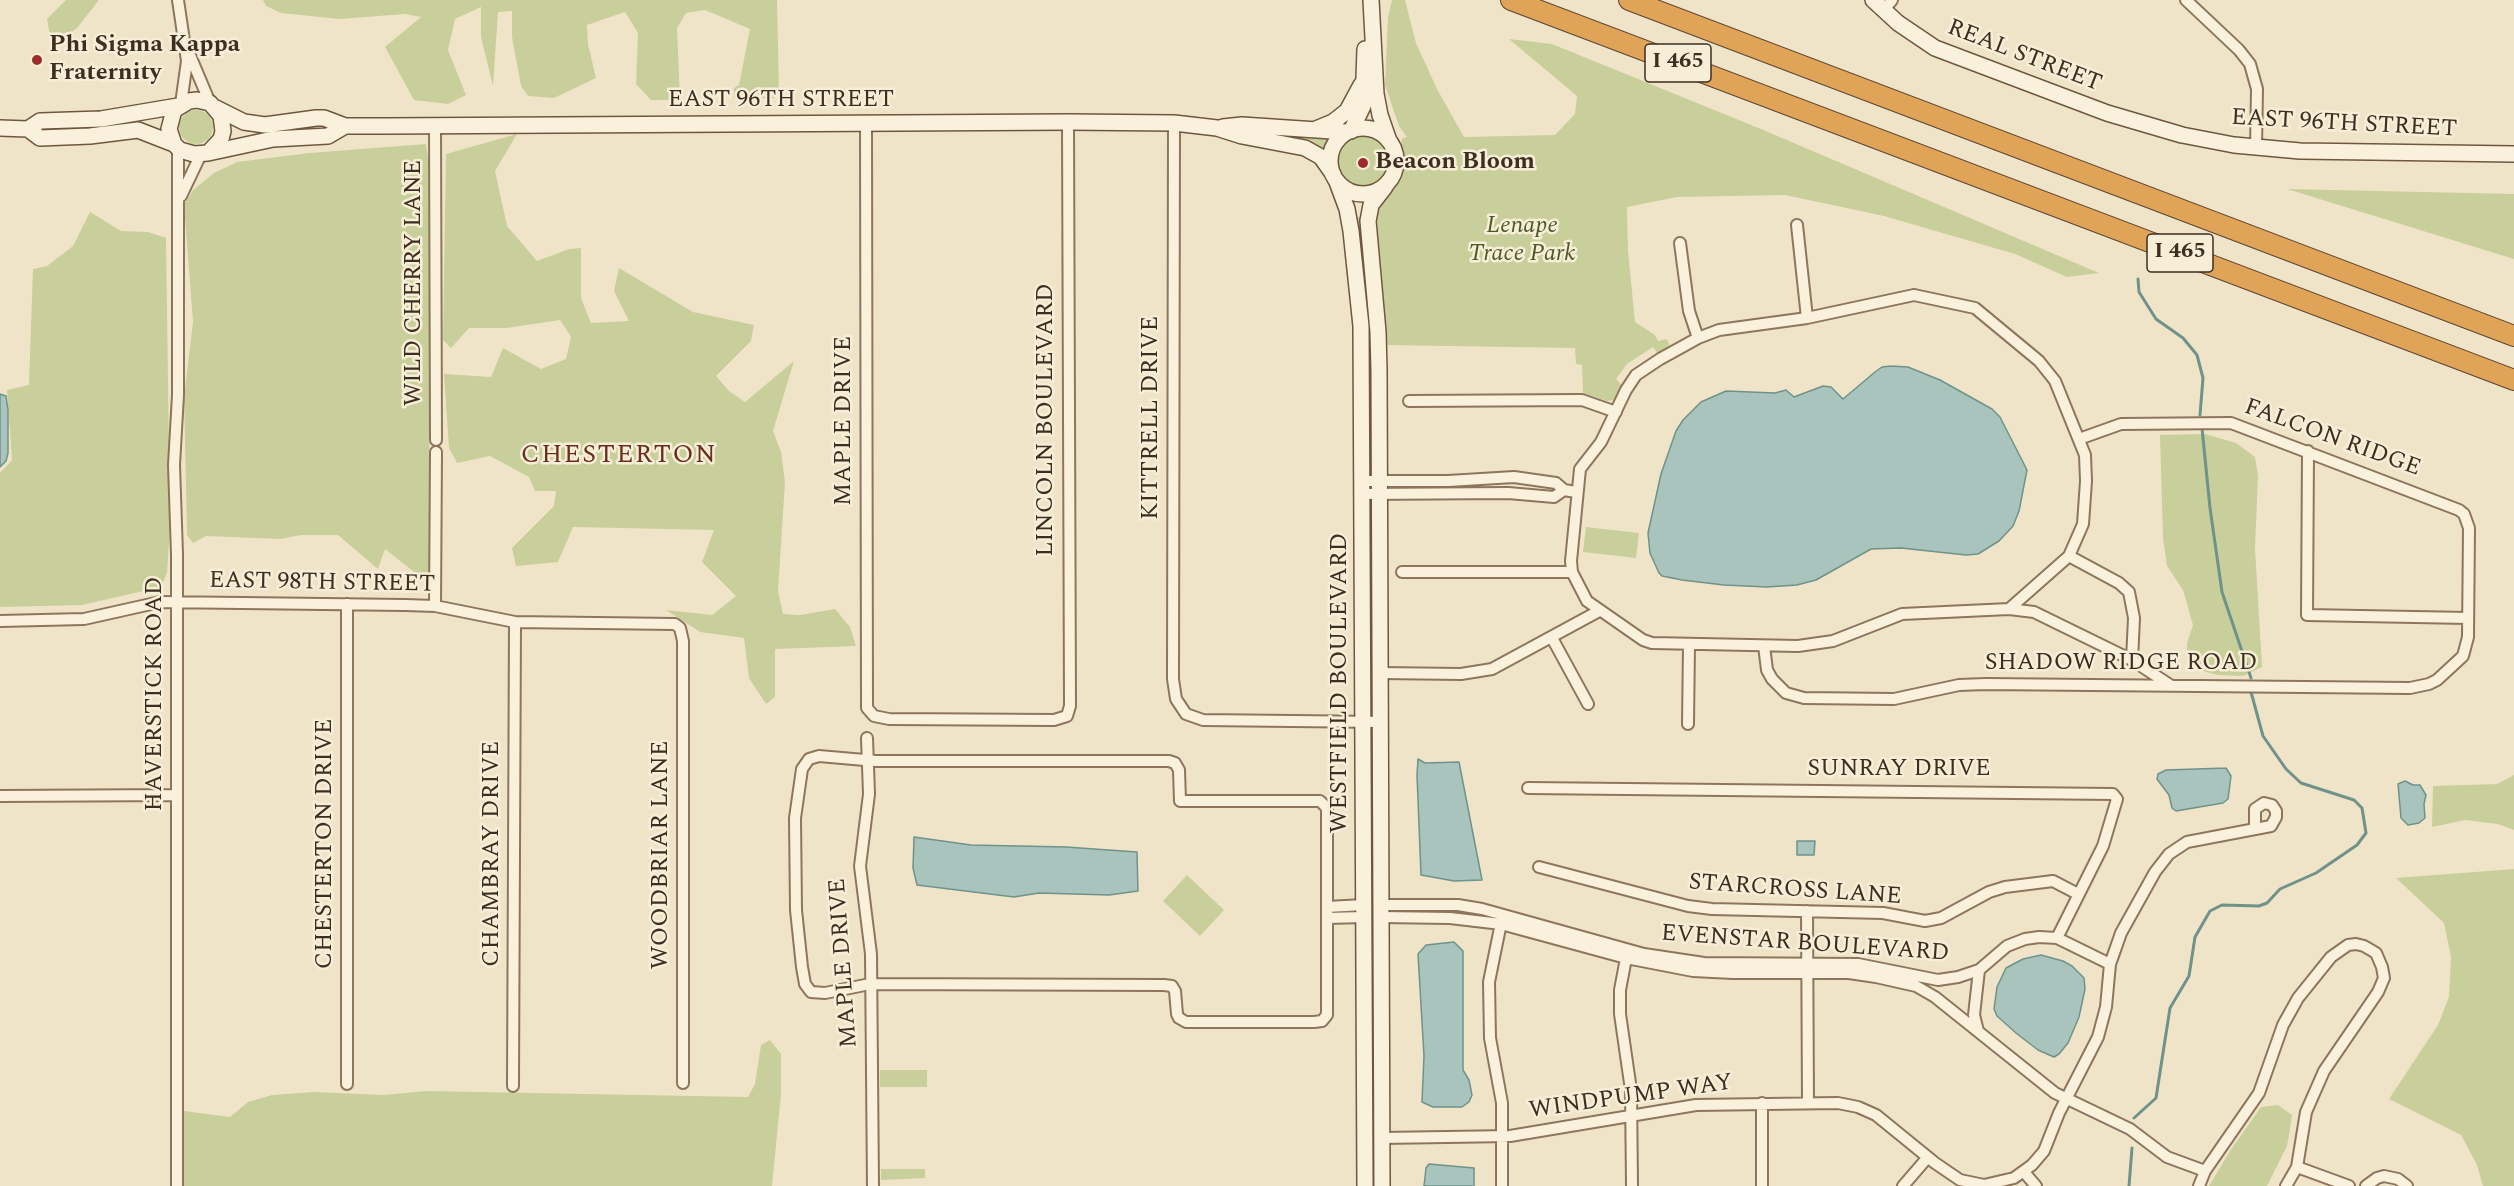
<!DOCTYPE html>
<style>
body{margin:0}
canvas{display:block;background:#f0e4c8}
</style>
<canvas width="2514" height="1186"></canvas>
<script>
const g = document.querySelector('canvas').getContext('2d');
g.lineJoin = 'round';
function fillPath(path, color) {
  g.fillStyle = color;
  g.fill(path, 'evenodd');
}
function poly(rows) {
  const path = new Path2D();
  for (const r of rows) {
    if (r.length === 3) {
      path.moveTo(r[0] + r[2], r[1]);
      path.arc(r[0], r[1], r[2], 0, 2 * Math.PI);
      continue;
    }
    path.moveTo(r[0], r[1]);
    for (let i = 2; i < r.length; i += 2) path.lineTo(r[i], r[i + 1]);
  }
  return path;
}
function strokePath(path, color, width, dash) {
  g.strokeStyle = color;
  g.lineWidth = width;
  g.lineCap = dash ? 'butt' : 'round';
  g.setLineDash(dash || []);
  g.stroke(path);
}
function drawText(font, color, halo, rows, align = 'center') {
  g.font = font + ' Spectral,serif';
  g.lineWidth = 5;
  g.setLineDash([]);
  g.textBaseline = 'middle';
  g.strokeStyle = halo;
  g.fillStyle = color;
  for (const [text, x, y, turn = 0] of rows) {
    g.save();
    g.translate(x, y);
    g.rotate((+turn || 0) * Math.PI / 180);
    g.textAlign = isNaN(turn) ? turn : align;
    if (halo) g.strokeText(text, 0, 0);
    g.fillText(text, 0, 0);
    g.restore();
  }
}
fillPath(poly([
 [66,0,99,0,77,28,61,40,50,36,47,19],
 [263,0,777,0,779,91,775,98,734,98,734,88,739,85,750,29,705,10,686,13,677,28,680,100,651,100,636,84,638,33,625,12,587,25,588,44,596,78,554,98,528,96,521,86,512,37,512,11,498,12,493,86,481,37,481,7,455,19,448,50,466,95,448,104,414,100,385,47,421,17,405,14,339,19,281,13,266,6],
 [1392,0,1405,0,1416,43,1437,89,1464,137,1555,135,1575,114,1577,96,1509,39,1552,44,1761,129,2099,273,2067,277,2015,254,1884,216,1785,195,1677,197,1627,207,1628,251,1635,322,1655,335,1658,341,1667,339,1670,347,1658,354,1653,347,1627,364,1616,379,1622,385,1615,400,1607,401,1583,393,1582,365,1576,364,1575,348,1384,345,1372,225,1377,202,1398,178,1402,161,1399,146,1403,138,1407,137,1399,126,1385,85,1388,17],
 [196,127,17],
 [1241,130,1331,137,1332,139,1326,153],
 [517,134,495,171,507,226,537,261,569,249,581,248,581,298,591,323,629,321,614,291,619,268,693,312,754,325,751,341,716,376,729,391,745,402,794,361,773,431,781,452,785,482,778,591,783,614,800,615,835,609,850,627,856,646,775,649,775,697,766,704,749,678,744,638,700,632,666,610,712,615,736,596,702,562,714,530,573,527,558,562,516,566,512,548,554,506,556,491,535,491,529,477,490,456,457,463,449,448,444,374,491,377,503,348,541,369,566,359,571,337,560,320,507,328,469,328,451,348,443,340,446,154],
 [1363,162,26],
 [426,144,430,170,429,574,422,578,385,549,378,569,338,535,301,535,280,539,206,536,193,543,187,535,187,531,184,397,193,322,184,205,193,190,214,173,237,162,310,153],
 [2287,189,2514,194,2514,259],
 [90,212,121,231,148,232,166,238,170,527,167,573,161,587,82,605,0,607,0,473,12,460,7,390,29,385,33,269,47,266,73,246],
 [1354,217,1363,217,1373,316,1373,424],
 [2205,434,2236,443,2255,457,2258,476,2255,548,2262,667,2243,676,2218,675,2199,670,2187,657,2187,643,2193,625,2183,590,2167,566,2163,538,2160,435],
 [1586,527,1639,533,1636,558,1583,552],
 [2514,775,2514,830,2498,824,2465,820,2432,827,2433,786,2497,784],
 [2514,869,2514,1186,2483,1186,2477,1165,2461,1135,2389,1099,2438,1025,2449,997,2451,957,2444,923,2396,878],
 [1187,875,1224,910,1200,936,1163,901],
 [770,1040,781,1054,781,1094,772,1186,183,1186,184,1111,230,1117,248,1102,272,1095,314,1092,384,1095,426,1091,748,1097,755,1084,761,1045],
 [880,1070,927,1070,927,1087,880,1087],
 [2278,1105,2292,1115,2290,1129,2287,1146,2267,1186,2209,1186,2230,1151,2261,1107],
 [881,1169,925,1169,925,1178,881,1180]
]), '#c9cf9b');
const water = poly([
 [1891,366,1908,367,1940,380,1992,409,2000,417,2027,470,2019,511,2013,526,1999,541,1978,554,1966,555,1901,548,1871,549,1816,580,1797,585,1767,587,1724,585,1682,580,1662,576,1659,573,1650,553,1648,533,1661,474,1676,431,1683,420,1701,402,1726,391,1775,393,1786,390,1794,397,1823,386,1831,387,1843,399,1875,372,1882,367,1891,366],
 [0,394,6,396,8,410,8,453,6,461,0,467,0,394],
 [1418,759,1425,763,1459,762,1482,880,1454,881,1421,875,1417,775,1418,759],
 [2226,768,2231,776,2228,799,2223,803,2176,811,2172,808,2169,795,2157,779,2158,774,2166,770,2226,768],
 [2405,781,2413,785,2420,785,2426,795,2424,804,2425,818,2419,823,2408,825,2401,818,2398,784,2405,781],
 [914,837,971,845,1066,847,1137,852,1138,891,1109,895,1039,893,1014,897,917,885,913,868,914,837],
 [1797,841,1815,841,1814,855,1797,855,1797,841],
 [1454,942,1463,951,1463,1070,1469,1080,1472,1095,1469,1102,1462,1107,1433,1107,1422,1102,1424,1056,1418,954,1426,945,1454,942],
 [2041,955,2063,961,2072,966,2084,978,2085,989,2079,1017,2068,1043,2059,1054,2054,1057,2038,1050,2016,1033,1997,1016,1994,1009,1997,987,2006,968,2023,959,2041,955],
 [1429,1164,1474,1168,1474,1186,1424,1186,1426,1168,1429,1164]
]);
fillPath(water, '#a9c4bc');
strokePath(water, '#6f938a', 1.5);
strokePath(poly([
 [2138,279,2139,292,2156,319,2183,338,2197,355,2203,378,2200,415],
 [2202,428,2210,508,2222,592,2251,678],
 [2134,1118,2156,1098,2170,1008,2189,976,2195,937,2210,911,2222,905,2259,906,2267,903,2280,889,2316,873,2357,845,2366,833,2362,808,2354,800,2301,783,2286,769,2263,736,2251,692],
 [2129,1186,2132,1148]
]), '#6f938a', 3);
const street = poly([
 [178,0,187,61,181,104],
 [2186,0,2239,50,2250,64,2257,89,2256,148],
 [1883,11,1892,0],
 [189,53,210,103],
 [1174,123,1173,679,1176,699,1186,714,1203,720,1381,722],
 [866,124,867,708,874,716,889,719,1054,720,1067,716,1070,706,1068,122],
 [435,126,436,440],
 [181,196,201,154],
 [1797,225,1807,318],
 [1680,243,1689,311,1698,338],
 [1914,295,1975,308,2039,361,2055,381,2085,455,2086,481,2083,524,2069,556,2009,609,1902,614,1833,641,1798,646,1652,643,1643,640,1587,601,1572,572,1571,561,1580,469,1601,442,1626,390,1636,375,1660,359,1698,338,1719,330,1807,318,1914,295],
 [1409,401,1582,400,1616,412],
 [2308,451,2307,615,2468,618],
 [1363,481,1448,481,1514,477,1556,483,1564,490,1576,492],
 [1363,494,1508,493,1554,497,1564,490],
 [2069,556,2119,583,2129,592,2134,618,2132,660],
 [1402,572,1572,572],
 [435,606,436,452],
 [2009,609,2034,612,2132,660,2170,685],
 [0,621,84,619,160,602,405,605,435,606,515,622,675,624,680,628,683,641,683,1083],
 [1552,638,1588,704],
 [1764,646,1767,670,1772,679,1786,693,1804,698,1894,699,1959,685,1986,684,2410,688,2429,684,2437,680,2463,656,2468,637,2469,528,2464,514,2459,510,2231,423,2121,424,2079,439],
 [1380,673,1461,674,1492,669,1599,611],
 [1688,724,1689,645],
 [867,738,869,794,860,866,871,954,873,1186],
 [819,756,876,761,1169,761,1175,763,1179,770,1180,801,1320,801,1327,808,1327,1015,1322,1021,1314,1022,1186,1022,1179,1018,1177,1014,1175,991,1172,986,1164,985,870,984,825,993,811,992,805,984,802,967,796,910,795,818,802,769,809,759,819,756],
 [1528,788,2113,794,2117,799,2103,846,2057,938],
 [0,796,177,795],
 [1539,867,1688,906,1712,909,1883,913,1925,921,1941,918,1989,892,2005,887,2053,881,2078,894],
 [1382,905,1458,905,1482,909,1644,954,1704,963,1858,964,1938,980,1958,977,1979,970,2007,946,2025,939,2039,937,2057,938,2110,964],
 [1327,907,1364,905],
 [1807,911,1808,1103],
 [1382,917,1450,918,1501,924,1626,958,1693,971,1733,973,1849,973,1876,977,1916,986,1935,997,2055,1093,2130,1129,2167,1157,2205,1171],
 [1327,918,1365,917],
 [1627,953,1620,990,1620,1014,1631,1090,1632,1186],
 [1978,1031,1974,1015,1979,970],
 [347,1084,347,604],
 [513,1086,515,622],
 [1762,1103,1762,1186],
 [1382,1138,1510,1136,1696,1105,1838,1103,1858,1107,1876,1115,1935,1163,1960,1180,1984,1185,2014,1178,2032,1165,2044,1151,2059,1113,2098,1037,2106,1007,2110,964,2114,953,2121,933,2155,872,2169,854,2187,842,2271,826,2276,817,2276,811,2272,805,2264,803,2255,809,2255,829],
 [2297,1167,2349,1186],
 [2024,1172,2036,1186],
 [177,1186,177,554,174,465,178,395,178,147],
 [1502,1186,1502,1103,1490,1038,1489,982,1502,918],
 [1903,1186,1928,1157],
 [2199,1186,2205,1171,2259,1093,2283,1025,2298,998,2331,957,2348,945,2356,944,2364,946,2376,953,2382,967,2384,978,2378,992,2324,1071,2306,1112,2297,1167,2286,1186],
 [2366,1186,2377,1178,2384,1176,2398,1179,2407,1186]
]);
const secondary = poly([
 [1371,0,1376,94,1380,115,1389,141],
 [1873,0,1898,23,1935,48,2107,113,2182,135,2234,145,2300,151,2514,154],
 [216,108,244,122,265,125,316,118,324,118,345,126,387,126,1068,122,1174,123,1217,128,1242,136,1305,148,1321,157,1333,174],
 [1223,127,1242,125,1347,132],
 [1363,161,33],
 [0,128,28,129,40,121,101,119,178,106],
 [28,129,40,138,90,136,138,130,174,144],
 [1316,129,1333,122,1347,111,1361,85],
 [1351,131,1363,106,1365,49],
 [208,153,221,139,223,131,221,116,210,103,197,100,189,101,174,110,169,129,174,144,180,150,194,154,208,153,273,139,328,136,345,126],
 [1337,182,1347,209,1351,231,1361,326,1365,1186],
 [1382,1186,1379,370,1378,332,1368,221,1371,205,1385,187]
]);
const highway = poly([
 [1511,0,2514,380],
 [1629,0,2514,336]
]);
strokePath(street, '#8d765c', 14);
strokePath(secondary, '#6f573f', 18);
strokePath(highway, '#5b4430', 22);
strokePath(street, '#faf1dc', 10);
strokePath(secondary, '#faf1dc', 15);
strokePath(highway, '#e0a458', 20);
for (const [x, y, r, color] of [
 [37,60,6,"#9e2a2b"],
 [1363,163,6,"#9e2a2b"]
]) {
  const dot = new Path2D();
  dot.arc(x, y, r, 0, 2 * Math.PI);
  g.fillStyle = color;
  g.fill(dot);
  strokePath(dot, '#f7eed8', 2);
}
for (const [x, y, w] of [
 [1678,63,66],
 [2180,253,66]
]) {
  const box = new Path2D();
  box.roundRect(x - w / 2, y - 19, w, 38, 4.5);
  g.fillStyle = '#f7eed8';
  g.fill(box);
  strokePath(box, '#3d2e20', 1.5);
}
drawText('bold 22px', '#3d2e20', null, [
 ["I 465",1678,63],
 ["I 465",2180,253]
]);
drawText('bold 24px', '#3d2e20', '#f7eed8', [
 ["Phi Sigma Kappa",49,46],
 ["Fraternity",49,74],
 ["Beacon Bloom",1375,163]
], 'left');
drawText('24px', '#3d2e20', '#f7eed8', [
 ["REAL STREET",2024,57,21],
 ["EAST 96TH STREET",781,101],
 ["EAST 96TH STREET",2344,125,3],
 ["WILD CHERRY LANE",415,283,-90],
 ["KITTRELL DRIVE",1152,418,-90],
 ["LINCOLN BOULEVARD",1047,420,-90],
 ["MAPLE DRIVE",845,421,-90],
 ["FALCON RIDGE",2332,439,20],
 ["EAST 98TH STREET",322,584,1],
 ["SHADOW RIDGE ROAD",2121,664],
 ["WESTFIELD BOULEVARD",1341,683,-90],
 ["HAVERSTICK ROAD",156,694,-90],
 ["SUNRAY DRIVE",1899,770],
 ["CHESTERTON DRIVE",326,844,-90],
 ["CHAMBRAY DRIVE",493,854,-90],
 ["WOODBRIAR LANE",662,855,-90],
 ["STARCROSS LANE",1795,891,4],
 ["EVENSTAR BOULEVARD",1805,945,4],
 ["MAPLE DRIVE",845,963,-94],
 ["WINDPUMP WAY",1631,1098,-8]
]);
drawText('italic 24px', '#4d5a26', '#f7eed8', [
 ["Lenape",1522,227],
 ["Trace Park",1522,255]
]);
g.letterSpacing = '1.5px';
drawText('26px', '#6b2e1e', '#f7eed8', [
 ["CHESTERTON",619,457]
]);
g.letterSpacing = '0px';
</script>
